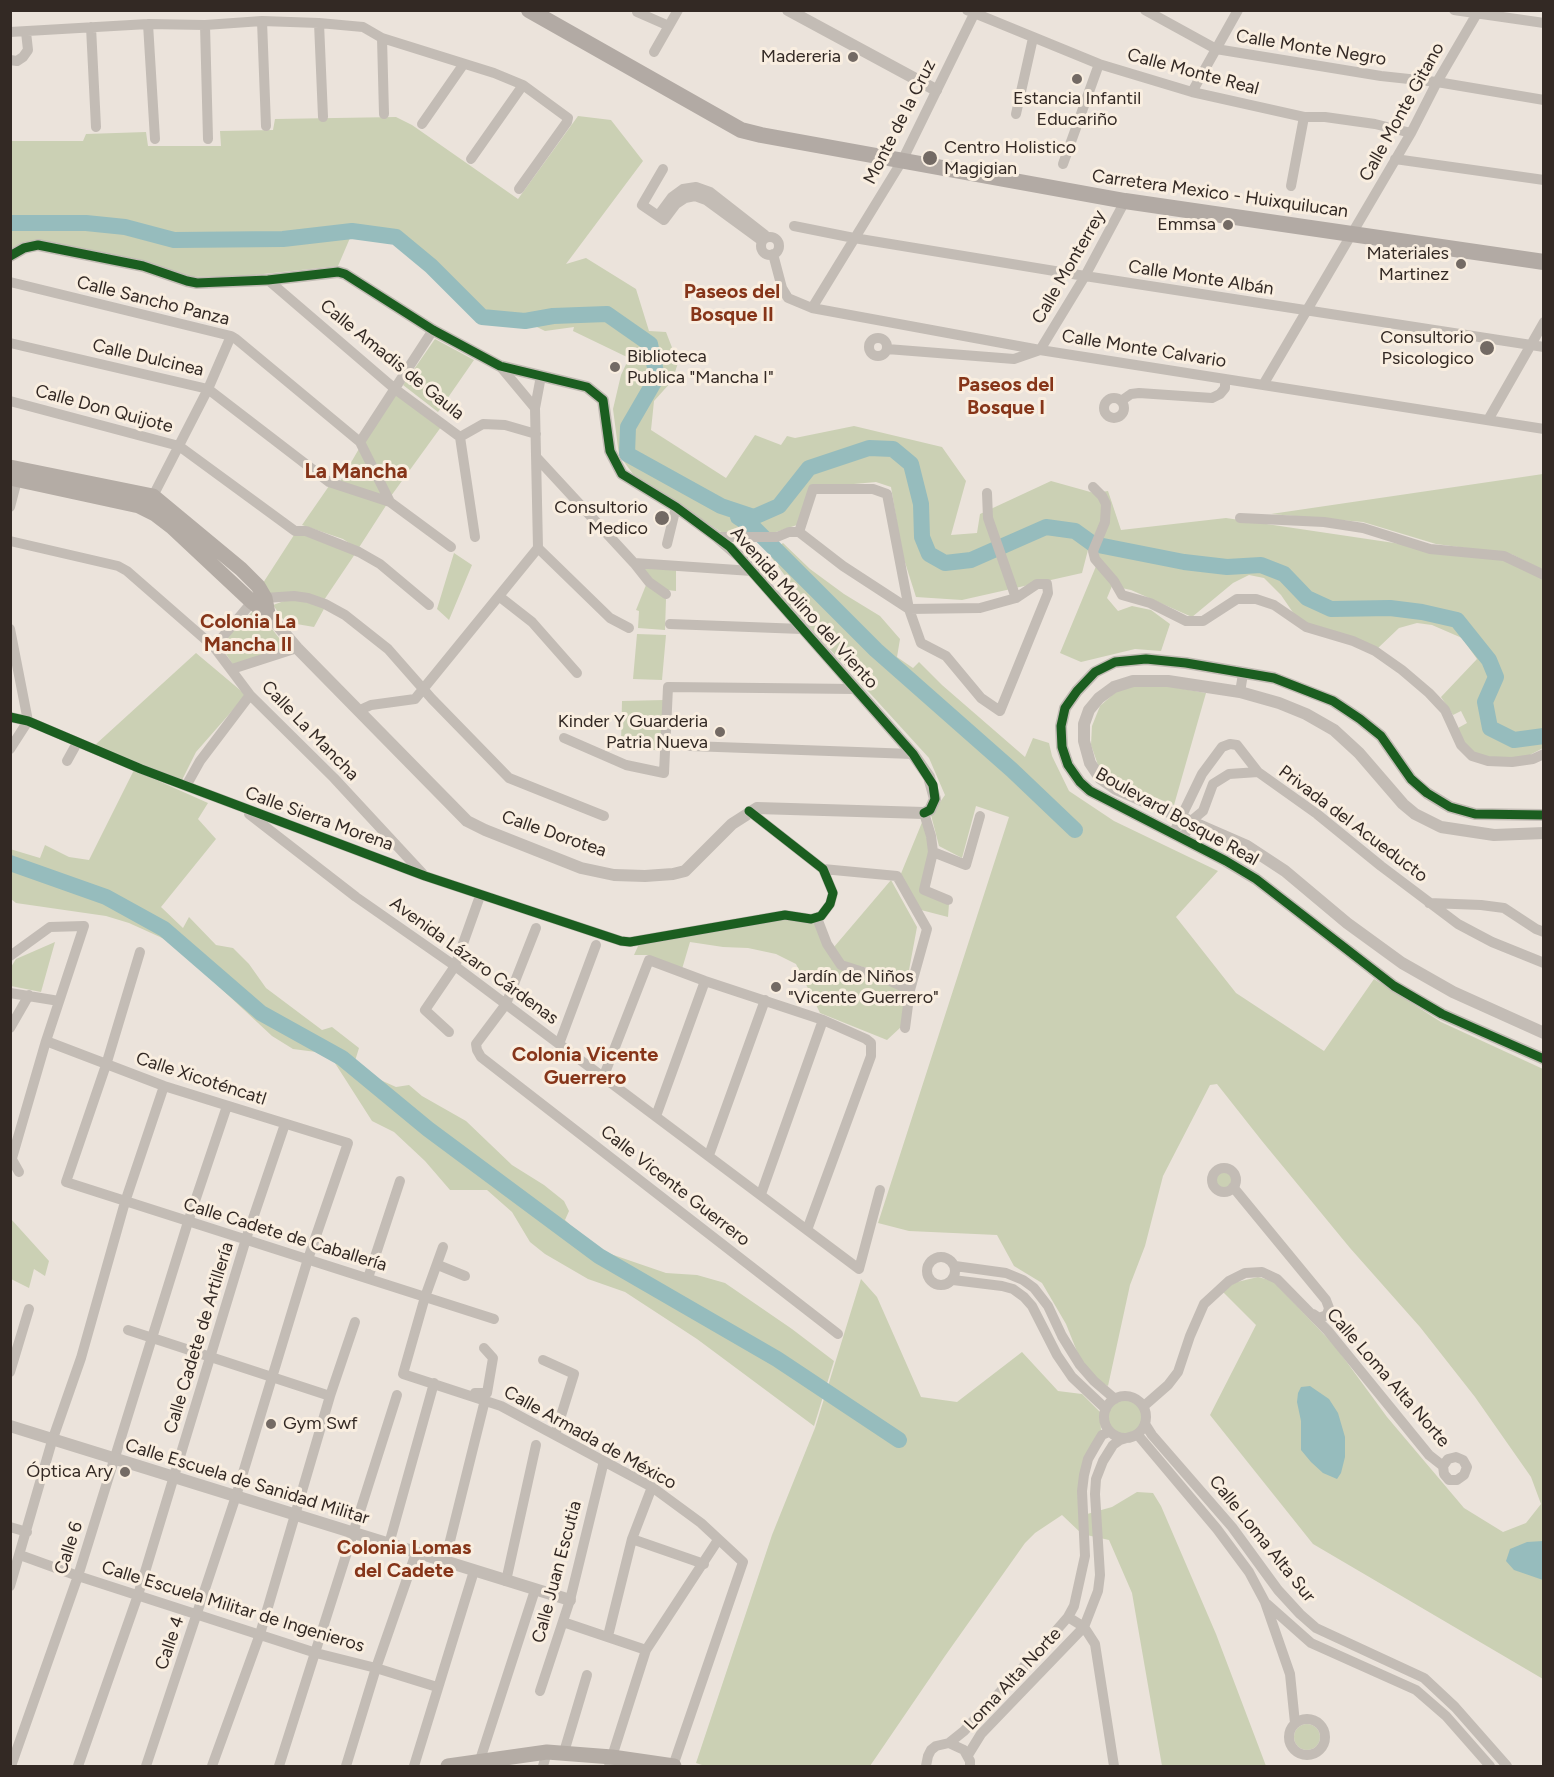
<!DOCTYPE html>
<meta charset="utf-8">
<style>
body{margin:0}
#map{position:relative;width:1554px;height:1777px;overflow:hidden;background:#ebe3db;font-family:Figtree,sans-serif}
canvas{display:block}
.frame{position:absolute;inset:0;border:12px solid #332924;pointer-events:none}
</style>
<div id="map">
<canvas width="1554" height="1777"></canvas>
<div class="frame"></div>
</div>
<script>
const g = document.querySelector('canvas').getContext('2d');
g.lineJoin = 'round';
function fillPath(path, color) {
  g.fillStyle = color;
  g.fill(path, 'evenodd');
}
function poly(rows) {
  const path = new Path2D();
  for (const r of rows) {
    if (r.length === 3) {
      path.moveTo(r[0] + r[2], r[1]);
      path.arc(r[0], r[1], r[2], 0, 2 * Math.PI);
      continue;
    }
    path.moveTo(r[0], r[1]);
    for (let i = 2; i < r.length; i += 2) path.lineTo(r[i], r[i + 1]);
  }
  return path;
}
function strokePath(path, color, width, dash) {
  g.strokeStyle = color;
  g.lineWidth = width;
  g.lineCap = dash ? 'butt' : 'round';
  g.setLineDash(dash || []);
  g.stroke(path);
}
function drawText(font, color, halo, rows, align = 'center') {
  g.font = font + ' Figtree,sans-serif';
  g.lineWidth = 6;
  g.setLineDash([]);
  g.textBaseline = 'middle';
  g.strokeStyle = halo;
  g.fillStyle = color;
  for (const [text, x, y, turn = 0] of rows) {
    g.save();
    g.translate(x, y);
    g.rotate((+turn || 0) * Math.PI / 180);
    g.textAlign = isNaN(turn) ? turn : align;
    if (halo) g.strokeText(text, 0, 0);
    g.fillText(text, 0, 0);
    g.restore();
  }
}
fillPath(poly([
 [578,116,611,120,643,161,566,264,586,258,636,289,649,331,666,332,678,363,672,381,654,401,651,430,726,478,755,435,781,445,787,436,795,438,854,426,942,447,966,481,951,535,977,533,980,514,1051,481,1094,493,1108,491,1121,530,1226,518,1502,559,1543,578,1543,748,1526,757,1481,757,1464,745,1458,728,1467,723,1461,711,1453,715,1441,697,1477,659,1462,638,1432,625,1417,623,1399,628,1378,648,1310,626,1294,614,1281,595,1264,578,1249,575,1233,583,1192,617,1131,590,1112,586,1107,598,1118,611,1132,606,1151,610,1170,624,1161,651,1135,649,1081,662,1060,653,1099,559,1089,546,1082,573,962,600,916,597,902,553,891,487,876,482,810,488,797,525,776,532,721,532,633,474,619,455,613,409,621,375,629,358,573,331,574,327,545,331,525,321,482,317,431,266,396,237,353,231,338,266,245,276,189,277,33,242,11,253,11,141,83,141,86,134,146,132,148,146,221,146,220,131,273,130,275,119,396,117,412,125,518,199],
 [435,339,474,360,438,412,403,385],
 [395,393,441,427,391,496,364,442],
 [360,447,385,498,338,485],
 [1543,474,1543,570,1511,554,1436,544,1363,522,1271,514],
 [329,486,387,504,358,549,343,539,302,525],
 [306,534,355,554,324,600,265,593,263,583,294,535],
 [783,543,810,569,844,594,880,616,900,639,897,657,913,668,919,662,942,685,1025,757,1033,738,1049,743,1052,756,1069,791,1114,821,1218,871,1176,917,1236,993,1324,1051,1374,979,1441,1022,1543,1069,1543,1679,1313,1544,1210,1415,1256,1325,1221,1290,1237,1282,1258,1277,1273,1281,1335,1346,1387,1417,1464,1508,1503,1532,1526,1523,1541,1504,1531,1477,1475,1397,1420,1327,1350,1248,1262,1141,1217,1084,1210,1085,1163,1176,1145,1246,1130,1285,1108,1386,1100,1382,1080,1359,1066,1324,1042,1283,1014,1266,997,1235,909,1231,878,1223,1009,817,976,806,962,858,939,846,931,815,945,795,929,758,785,600,794,588,769,554],
 [454,553,472,565,449,620,437,609],
 [641,566,676,569,676,591,667,590,650,580],
 [646,585,666,599,665,630,638,628,639,611,636,610],
 [284,601,301,601,325,607,314,627,285,622,273,605],
 [253,611,262,616,286,647,234,666,222,648,230,634],
 [637,634,666,635,662,680,633,679],
 [196,653,246,695,196,752,181,782,95,745],
 [1134,685,1167,686,1206,693,1174,805,1129,787,1108,775,1098,765,1091,745,1092,726,1100,706,1118,690],
 [664,700,661,751,621,745,622,701],
 [134,770,208,803,198,819,216,839,161,907,183,928,189,917,216,945,233,948,249,964,266,988,322,1030,332,1027,359,1048,355,1061,365,1073,396,1087,409,1085,422,1096,466,1121,512,1165,544,1185,564,1201,569,1211,565,1220,596,1249,666,1273,697,1275,725,1283,792,1329,834,1361,814,1426,697,1339,625,1292,588,1279,545,1254,530,1242,512,1212,487,1190,450,1190,425,1161,394,1132,372,1121,333,1060,316,1052,293,1049,272,1036,171,942,129,923,106,916,16,903,11,899,10,849,40,858,45,845,69,857,89,860],
 [923,820,930,852,922,892,949,904,948,917,921,910,900,876],
 [891,880,917,927,907,981,901,984,868,968,843,963,834,947],
 [788,917,816,922,838,967,891,984,906,992,901,1027,887,1040,820,1013,796,964,776,954,748,948,723,947,690,942,682,969,648,955,634,955,639,944],
 [55,942,41,992,11,986,11,967,16,959],
 [1224,1180,10],
 [11,1219,49,1261,45,1276,34,1269,29,1288,11,1279],
 [861,1279,877,1297,921,1397,957,1402,1022,1352,1058,1391,1082,1394,1100,1412,1101,1431,1081,1469,1080,1516,1112,1507,1137,1492,1153,1493,1161,1506,1216,1634,1266,1766,1162,1766,1132,1593,1109,1540,1082,1534,1062,1515,1035,1533,1025,1543,945,1656,870,1766,705,1766,696,1763,772,1535,815,1428],
 [1125,1417,18],
 [1307,1737,13]
]), '#cbd0b4');
fillPath(poly([
 [1310,1386,1329,1399,1338,1413,1345,1437,1345,1457,1341,1473,1337,1479,1323,1473,1311,1462,1301,1450,1301,1421,1297,1402,1298,1393,1301,1387],
 [1543,1541,1543,1580,1514,1570,1506,1561,1510,1549,1527,1542]
]), '#96bcbd');
strokePath(poly([
 [10,223,86,223,125,227,174,240,283,239,352,231,396,237,431,266,482,317,525,321,553,316,607,314,650,344,657,377,628,427,627,454,721,506,754,517,779,506,809,468,869,448,893,449,911,464,921,504,922,537,929,554,945,563,971,560,1046,527,1075,531,1093,544,1184,562,1227,567,1261,565,1284,574,1307,598,1331,609,1390,608,1422,612,1457,620,1489,660,1496,677,1485,702,1490,728,1514,740,1544,736],
 [738,517,752,526,876,650,1012,770,1075,830],
 [10,863,106,897,164,929,261,1013,342,1058,428,1129,599,1256,777,1359,899,1440]
]), '#96bcbd', 16);
strokePath(poly([
 [967,10,1099,64,1192,92,1304,117,1325,117,1375,124,1411,133],
 [1145,10,1216,49,1381,76,1437,82,1544,100],
 [1454,10,1544,23],
 [637,12,669,26],
 [262,21,266,126],
 [319,23,323,117],
 [148,24,155,139],
 [205,25,208,139],
 [91,27,96,127],
 [10,32,148,24,205,25,262,21,319,23,363,27,382,38,494,73,523,85,568,118,567,122,519,189],
 [382,38,384,114],
 [654,52,678,10],
 [10,60,17,61,23,57,28,50,26,32],
 [1192,92,1238,10],
 [1016,114,1033,38],
 [422,124,463,65],
 [471,159,523,85],
 [1395,159,1544,180],
 [1063,164,1099,64],
 [663,169,642,205,664,220,676,204,685,198,695,196,706,200,762,241],
 [1291,186,1304,117],
 [658,216,672,197,683,189,696,187,710,192,765,235],
 [794,226,854,238,1085,276,1544,347],
 [770,246,9],
 [773,254,782,288,788,298,812,308,1040,350,1544,429],
 [268,280,395,389,460,437],
 [10,282,231,336,236,339,360,442,390,502,451,547],
 [812,308,902,161,976,10],
 [878,347,9],
 [10,343,208,389,329,482,390,502],
 [887,349,1014,359,1040,350,1085,276,1125,201],
 [1263,385,1411,133,1437,82,1479,10],
 [1114,408,10],
 [10,401,179,446,295,531,306,531,359,552,380,564,429,605],
 [1121,401,1131,394,1139,393,1212,398,1220,394,1225,388,1225,379],
 [535,408,541,376],
 [1488,420,1544,322],
 [460,437,475,537],
 [460,437,483,424,505,425,536,434],
 [360,442,433,330],
 [537,458,634,563,752,571],
 [1093,487,1102,496,1106,504,1105,522,1093,551,1095,559,1114,581,1122,595,1150,603,1186,621,1203,621,1237,599,1256,599,1274,605,1306,627,1353,641,1375,651,1402,670,1429,693,1445,710,1461,745,1472,756,1488,761,1512,762,1533,759,1544,754],
 [987,493,988,518,1016,598],
 [153,496,208,389,231,336],
 [10,507,17,480],
 [1240,518,1324,522,1363,528,1430,549,1504,556,1544,575],
 [799,532,813,489,873,489,887,494,909,609,921,643,946,656,981,698,1000,711,1048,593,1047,584,1037,584,1016,598,980,608,909,609],
 [717,537,777,537,789,532,799,532,843,566,909,609],
 [10,541,118,566,127,571,214,647,250,695,334,778,423,874],
 [667,544,676,507],
 [538,548,610,618,629,628],
 [634,563,649,582,666,594],
 [500,597,532,622,577,673],
 [670,624,802,629],
 [10,629,28,721,10,749],
 [214,647,252,602,265,598,294,596,308,598,325,604,345,615,388,649,432,699,509,778,604,816],
 [232,669,297,648],
 [1240,692,1243,674],
 [360,710,371,705,415,699,538,548,535,408,500,366],
 [10,717,28,721,141,769,425,876,621,941,630,942,785,915,811,919,821,916,830,904,833,893,823,869,749,811],
 [564,738,626,765,664,773,668,687,855,689],
 [690,746,913,754],
 [67,761,77,743],
 [186,786,200,761,250,695],
 [924,813,931,836,933,852,924,890,948,900],
 [249,814,356,897,455,966,859,1269,880,1190],
 [1173,834,1202,774,1222,747,1230,744,1237,745,1258,772,1317,814,1381,866,1458,924,1492,942,1544,963],
 [1183,839,1191,821,1203,811,1213,784,1229,774,1258,772],
 [933,852,966,865,980,816],
 [823,869,897,876,927,929,910,990,905,1028],
 [1429,903,1481,905,1504,908,1536,929,1544,932],
 [817,918,827,944,841,965,888,980,910,990],
 [536,928,506,1004,476,1044,477,1050,481,1057,838,1334],
 [140,952,106,1065,66,1182,494,1319],
 [10,956,50,927,84,926,46,1041,12,1158],
 [10,993,59,1001],
 [10,1028,29,995],
 [449,1032,425,1010,455,966,480,896],
 [46,1041,164,1086,348,1143,308,1259,236,1496,146,1766],
 [559,1044,596,945],
 [603,1078,649,960,705,981,823,1020,866,1039,871,1043,871,1056,807,1230],
 [656,1116,705,981],
 [709,1155,765,1000],
 [10,1156,19,1172],
 [1224,1180,12],
 [1233,1187,1326,1300,1329,1308,1327,1315,1319,1318,1313,1314],
 [761,1194,823,1020],
 [443,1247,425,1297,403,1374,501,1406,652,1487,701,1523,743,1562,673,1766],
 [941,1271,14],
 [438,1265,465,1276],
 [955,1266,1006,1273,1023,1280,1034,1288,1048,1306,1062,1336,1080,1365,1094,1381,1115,1399],
 [368,1278,400,1181],
 [953,1280,1002,1286,1013,1289,1024,1297,1032,1306,1057,1355,1072,1377,1106,1409],
 [128,1330,330,1396],
 [543,1360,574,1374,555,1435],
 [10,1372,29,1309],
 [1125,1417,21],
 [474,1396,475,1393,487,1393,493,1358,484,1348],
 [1144,1406,1168,1385,1178,1372,1190,1336,1204,1304,1229,1281,1245,1273,1262,1272,1277,1279,1328,1331,1429,1455,1443,1466,1444,1474,1449,1480,1457,1480,1464,1475,1467,1467,1463,1460,1456,1457,1448,1459,1443,1466],
 [1145,1424,1152,1435,1232,1527,1278,1590,1300,1614,1316,1628,1424,1678,1455,1707,1507,1766],
 [1137,1434,1217,1529,1249,1572,1265,1602,1290,1674,1295,1723],
 [10,1527,27,1532],
 [632,1539,704,1564],
 [389,1544,434,1383],
 [20,1555,78,1576,316,1653,376,1668,437,1687],
 [445,1561,485,1400],
 [506,1581,536,1445],
 [10,1586,52,1441,81,1358,125,1202,164,1086],
 [1267,1604,1311,1643,1416,1690,1446,1716,1490,1766],
 [1068,1617,1084,1627,1095,1644,1114,1766],
 [563,1622,646,1650],
 [608,1636,632,1539,652,1487],
 [540,1691,570,1600,604,1461],
 [1307,1737,18],
 [949,1743,964,1731,1041,1648,1068,1617,1074,1606,1085,1556,1082,1491,1084,1475,1088,1459,1096,1445,1102,1435,1109,1432],
 [564,1752,587,1675],
 [968,1755,981,1734,1084,1627,1098,1591,1100,1575,1095,1494,1096,1479,1103,1461,1113,1445,1120,1440,1133,1436],
 [11,1766,78,1576,188,1222,227,1106],
 [78,1766,138,1595,246,1239,285,1124],
 [212,1766,260,1634,330,1396,355,1322],
 [279,1766,397,1395],
 [346,1766,376,1668,416,1553],
 [414,1766,474,1571],
 [478,1766,535,1590],
 [543,1766,547,1752],
 [609,1766,646,1650,718,1540],
 [926,1766,928,1756,931,1750,936,1746,949,1743,964,1750,970,1761,970,1766]
]), '#c3bcb5', 10);
strokePath(poly([
 [788,10,936,90],
 [10,256,24,248,38,245,143,266,187,281,197,283,268,280,338,272,345,274,433,330,500,366,587,387,603,400,610,451,622,474,676,507,717,537,740,557,913,754,929,777,935,799,930,810,924,813,757,808,732,824,685,871,673,874,645,876,614,875,581,868,485,830,467,821,297,648,268,614],
 [1544,815,1475,814,1450,807,1427,793,1411,779,1381,736,1360,719,1333,701,1274,678,1186,663,1146,659,1115,662,1095,672,1077,691,1065,708,1061,726,1062,747,1068,765,1080,782,1090,791,1226,861,1256,879,1394,986,1442,1014,1544,1059],
 [1544,833,1494,835,1441,827,1415,814,1403,804,1359,753,1334,730,1306,714,1279,703,1240,692,1168,681,1133,681,1114,687,1099,698,1089,710,1084,724,1084,741,1090,763,1100,778,1116,789,1247,846,1285,871,1347,923,1402,963,1453,992,1544,1033],
 [10,1426,570,1600]
]), '#c3bcb5', 12);
strokePath(poly([
 [10,467,153,496,241,569,258,586,265,598,268,614],
 [10,478,139,506,155,514,172,527,252,602,268,614],
 [448,1766,547,1752,612,1757,674,1766]
]), '#b4aca5', 15);
strokePath(poly([
 [529,10,718,117,741,130,761,135,1125,201,1544,262]
]), '#b2aaa4', 16);
strokePath(poly([
 [10,256,24,248,38,245,143,266,187,281,197,283,268,280,338,272,345,274,433,330,500,366,587,387,603,400,610,451,622,474,676,507,730,547,913,754,933,785,935,799,930,810,924,813],
 [10,717,28,721,141,769,425,876,621,941,630,942,785,915,811,919,821,916,830,904,833,893,823,869,749,811],
 [1544,815,1475,814,1450,807,1427,793,1411,779,1381,736,1360,719,1333,701,1274,678,1186,663,1146,659,1115,662,1095,672,1077,691,1065,708,1061,726,1062,747,1068,765,1080,782,1090,791,1226,861,1256,879,1394,986,1442,1014,1544,1059]
]), '#1b5e20', 9);
for (const [x, y, r, color] of [
 [853,57,6,"#736a64"],
 [1077,79,6,"#736a64"],
 [930,158,8,"#736a64"],
 [1228,225,6,"#736a64"],
 [1461,264,6,"#736a64"],
 [1487,348,8,"#736a64"],
 [615,367,6,"#736a64"],
 [662,518,8,"#736a64"],
 [720,732,6,"#736a64"],
 [776,987,6,"#736a64"],
 [271,1424,6,"#736a64"],
 [125,1472,6,"#736a64"]
]) {
  const dot = new Path2D();
  dot.arc(x, y, r, 0, 2 * Math.PI);
  g.fillStyle = color;
  g.fill(dot);
  strokePath(dot, '#f9eee0', 2);
}
drawText('18px', '#332924', '#f9eee0', [
 ["Calle Monte Negro",1311,48,9],
 ["Calle Monte Real",1193,72,15],
 ["Calle Monte Gitano",1402,112,-61],
 ["Monte de la Cruz",900,122,-63],
 ["Carretera Mexico - Huixquilucan",1220,194,8],
 ["Calle Monterrey",1069,267,-60],
 ["Calle Monte Albán",1201,278,9],
 ["Calle Sancho Panza",153,301,14],
 ["Calle Monte Calvario",1144,349,9],
 ["Calle Dulcinea",148,358,13],
 ["Calle Amadis de Gaula",392,360,39],
 ["Calle Don Quijote",104,409,15],
 ["Avenida Molino del Viento",804,608,48],
 ["Calle La Mancha",310,731,46],
 ["Boulevard Bosque Real",1177,817,29],
 ["Calle Sierra Morena",319,819,20],
 ["Privada del Acueducto",1353,824,37],
 ["Calle Dorotea",554,834,19],
 ["Avenida Lázaro Cárdenas",474,961,36],
 ["Calle Xicoténcatl",201,1079,18],
 ["Calle Vicente Guerrero",675,1186,38],
 ["Calle Cadete de Caballería",285,1235,17],
 ["Calle Cadete de Artillería",199,1338,-73],
 ["Calle Loma Alta Norte",1388,1378,49],
 ["Calle Armada de México",590,1438,29],
 ["Calle Escuela de Sanidad Militar",247,1482,17],
 ["Calle Loma Alta Sur",1262,1539,51],
 ["Calle 6",69,1548,-72],
 ["Calle Juan Escutia",557,1572,-75],
 ["Calle Escuela Militar de Ingenieros",233,1607,17],
 ["Calle 4",170,1643,-71],
 ["Loma Alta Norte",1013,1679,-47]
]);
drawText('18px', '#332924', '#f9eee0', [
 ["Madereria",841,57],
 ["Estancia Infantil",1077,99,"center"],
 ["Educariño",1077,120,"center"],
 ["Centro Holistico",944,148,"left"],
 ["Magigian",944,169,"left"],
 ["Emmsa",1216,225],
 ["Materiales",1449,254],
 ["Martinez",1449,275],
 ["Consultorio",1474,338],
 ["Psicologico",1474,359],
 ["Biblioteca",627,357,"left"],
 ["Publica \"Mancha I\"",627,378,"left"],
 ["Consultorio",648,508],
 ["Medico",648,529],
 ["Kinder Y Guarderia",708,722],
 ["Patria Nueva",708,743],
 ["Jardín de Niños",788,977,"left"],
 ["\"Vicente Guerrero\"",788,998,"left"],
 ["Gym Swf",283,1424,"left"],
 ["Óptica Ary",113,1472]
], 'right');
drawText('bold 20px', '#863519', '#f9eee0', [
 ["Paseos del",732,292],
 ["Bosque II",732,315],
 ["Paseos del",1006,385],
 ["Bosque I",1006,408],
 ["Colonia La",248,622],
 ["Mancha II",248,645],
 ["Colonia Vicente",585,1055],
 ["Guerrero",585,1078],
 ["Colonia Lomas",404,1548],
 ["del Cadete",404,1571]
]);
drawText('bold 21px', '#863519', '#f9eee0', [
 ["La Mancha",356,472]
]);
</script>
